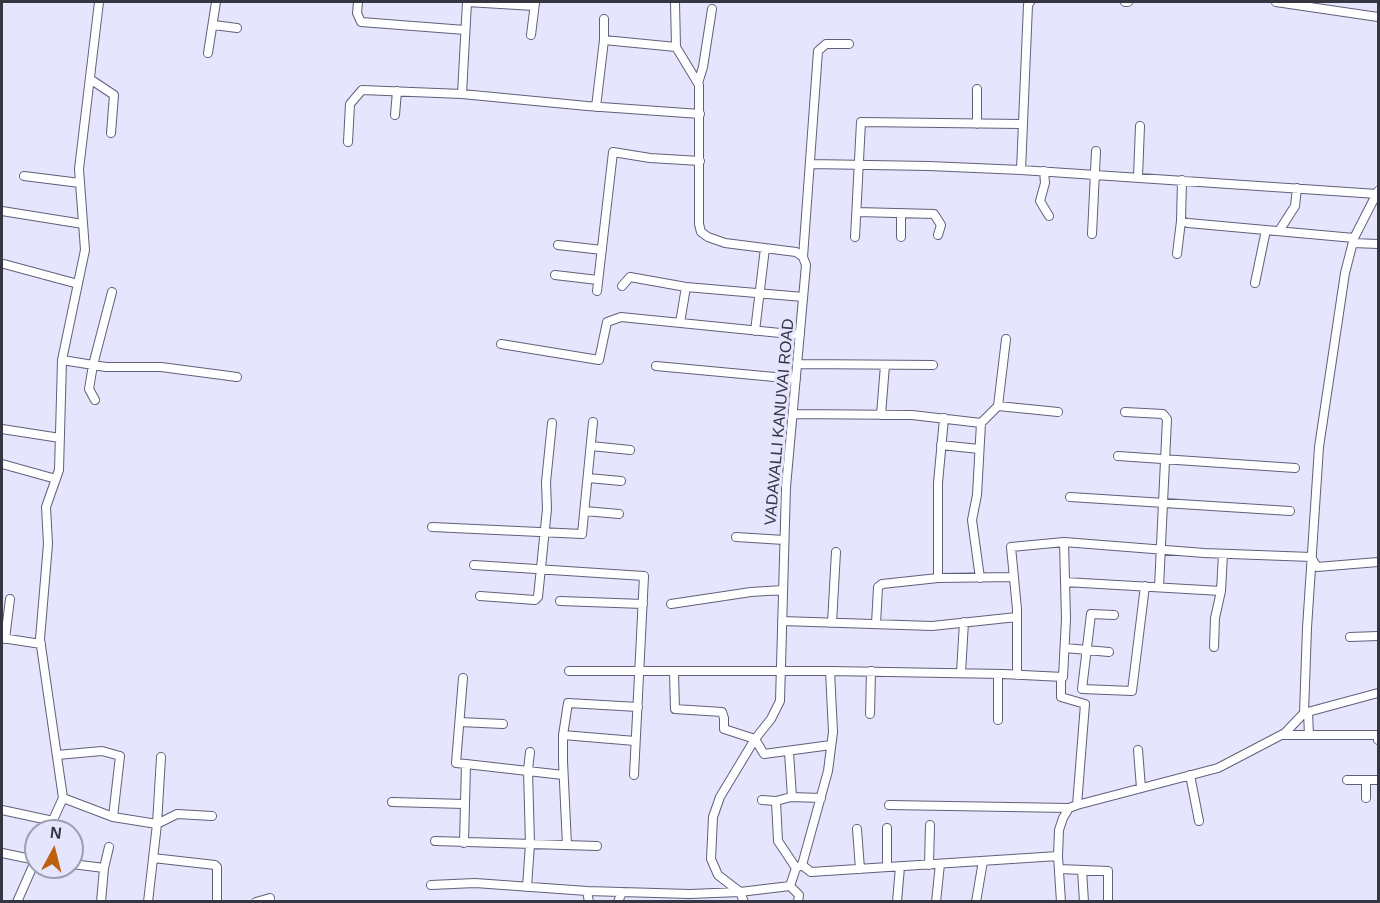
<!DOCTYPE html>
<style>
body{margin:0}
#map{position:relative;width:1380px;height:903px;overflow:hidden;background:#e5e5fd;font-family:Helvetica,sans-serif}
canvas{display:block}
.frame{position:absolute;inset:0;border:3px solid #363642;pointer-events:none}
.north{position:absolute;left:24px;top:819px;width:60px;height:60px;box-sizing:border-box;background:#e5e5fd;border:2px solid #9f9fb2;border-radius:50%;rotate:7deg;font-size:16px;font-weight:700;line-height:24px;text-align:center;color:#363642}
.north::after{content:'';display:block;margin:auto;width:21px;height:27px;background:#bd610d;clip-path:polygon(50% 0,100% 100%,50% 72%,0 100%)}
</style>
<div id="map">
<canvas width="1380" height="903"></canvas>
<div class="frame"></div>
<div class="north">N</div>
</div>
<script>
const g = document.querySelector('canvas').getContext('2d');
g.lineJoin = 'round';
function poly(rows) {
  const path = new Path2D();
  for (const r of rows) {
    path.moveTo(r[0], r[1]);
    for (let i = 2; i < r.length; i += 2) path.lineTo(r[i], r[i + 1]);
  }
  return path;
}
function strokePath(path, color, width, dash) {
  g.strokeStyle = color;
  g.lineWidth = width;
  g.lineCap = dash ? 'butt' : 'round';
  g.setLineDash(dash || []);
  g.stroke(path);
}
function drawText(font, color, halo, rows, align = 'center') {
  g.font = font + ' Helvetica,sans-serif';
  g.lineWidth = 6;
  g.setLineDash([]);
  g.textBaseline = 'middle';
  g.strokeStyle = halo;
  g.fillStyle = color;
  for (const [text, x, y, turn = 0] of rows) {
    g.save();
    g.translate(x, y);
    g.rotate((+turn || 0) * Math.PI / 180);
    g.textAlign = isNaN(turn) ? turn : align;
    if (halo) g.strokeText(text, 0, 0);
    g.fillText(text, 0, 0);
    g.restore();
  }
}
const minor = poly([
 [358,2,357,13,361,22,465,30],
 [467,2,534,6],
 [675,2,676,47,699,85,699,224,701,232,708,237,725,243,796,252,803,257,806,265,786,487,780,701,771,719,755,739,720,797,713,817,711,859,718,875,740,892,744,902],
 [1125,2,1128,2],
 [1276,2,1378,17],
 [214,25,237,28],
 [531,35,535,3],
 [604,40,604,19],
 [208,53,216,2],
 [90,79,114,95,111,133],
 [698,83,703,67,712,9],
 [977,89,977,124],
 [462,94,467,2],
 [596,107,604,40,676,47],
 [395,115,397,91],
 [348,142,350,104,362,90,462,94,587,106,700,114],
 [810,164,929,166,1021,170,1377,194],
 [1021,170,1028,5,1030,2],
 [1044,171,1045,183,1040,201,1049,216],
 [24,176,80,183],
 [1138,177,1140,126],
 [1182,180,1181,221,1188,223,1354,238],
 [2,211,83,224],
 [857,212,934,214,941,225,938,235],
 [1279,231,1295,206,1297,188],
 [1092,234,1096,151],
 [855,237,861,122,1021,124],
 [901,237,901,213],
 [1353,243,1378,244],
 [558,245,602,250],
 [1177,254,1181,221],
 [803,257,818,51,826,44,849,44],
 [4,264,78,284],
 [555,275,598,280],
 [1255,283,1266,230],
 [622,286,630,277,686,287,803,297],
 [597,291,613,152,650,158,700,161],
 [680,323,686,287],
 [755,331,765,248],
 [501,344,599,360,607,322,621,317,800,335],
 [62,360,106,367,161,367,237,377],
 [798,364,933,365],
 [656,366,796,379],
 [95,400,89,389,93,365,112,292],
 [998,406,1058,412],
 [1125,412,1163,414,1167,419,1159,587],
 [793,414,912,415,981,423,977,495,972,520,980,578],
 [881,415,885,365],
 [981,423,998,406,1006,339],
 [2,429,60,438],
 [941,445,979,449],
 [591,446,630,450],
 [1118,456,1295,468],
 [2,464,56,479],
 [588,478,621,481],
 [1070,497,1290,511],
 [585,511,619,514],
 [432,527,582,534,593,422],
 [736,537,784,540],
 [474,565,644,576,634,775],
 [938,578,938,483,944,418],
 [1065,582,1221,591],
 [480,596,535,600,538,597,547,509,546,482,552,423],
 [560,601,643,604],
 [671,604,751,592,783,590],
 [1114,615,1091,614,1082,689,1132,691,1145,586],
 [782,621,932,626,1017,617],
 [832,623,836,552],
 [876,624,878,587,882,584,938,578,1014,577],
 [1350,637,1378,636],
 [2,638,41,644],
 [5,639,10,599],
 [1214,647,1215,618,1221,591,1223,554],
 [1065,648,1109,652],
 [569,671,830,671],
 [674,673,675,709,722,712,724,718,724,729,755,739,764,754,831,745],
 [961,673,964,622],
 [1017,675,1017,609,1011,547,1064,542,1204,553,1311,557,1317,567,1378,562],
 [463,678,456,763,466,764,464,843],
 [1308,712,1309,735],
 [1304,713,1307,628,1319,447,1345,273,1354,238,1378,191],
 [870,714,871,671],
 [998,720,998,674],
 [460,722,503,724],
 [563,735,635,741],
 [1283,735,1378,735,1378,740],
 [1138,750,1141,788],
 [789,752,792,797],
 [57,755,102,751,120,756,113,817],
 [466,764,563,775],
 [1190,775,1199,821],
 [1347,780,1378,780],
 [63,798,113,817,157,824,177,814,212,816],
 [1366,798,1366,780],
 [762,800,776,801,791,797,821,798],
 [776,801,778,841,796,868],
 [392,802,464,804],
 [889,805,1069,808],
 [1077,805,1218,768,1285,733,1304,713,1378,693],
 [2,810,53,821],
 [857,829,860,869],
 [48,831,63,798,40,639,48,544,46,507,59,470,62,360,85,250,79,169,99,2],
 [435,841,597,846],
 [567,845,563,761,563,735,568,703,638,707],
 [2,853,36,860],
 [153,858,215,865,217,867,217,902],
 [72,864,104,868],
 [802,865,828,771,833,732,830,671,1003,674,1063,677,1066,619,1064,542],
 [929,865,930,825],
 [887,867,887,828],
 [1059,869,1108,871,1108,902],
 [1082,870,1084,902],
 [431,885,475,883,587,891,690,894,740,892,790,886,796,868,802,865,811,872,1058,856],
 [790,886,799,895,798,902],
 [527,887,530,844,528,770,530,752],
 [587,891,589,902],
 [17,902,36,859],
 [101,902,104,868,109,847],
 [148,902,157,824,161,757],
 [256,902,270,898],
 [618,902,622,892],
 [897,902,900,867],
 [936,902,940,864],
 [976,902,983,861],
 [1061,902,1058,856,1059,830,1063,818,1069,808,1077,805,1085,704,1061,697,1061,677]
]);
strokePath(minor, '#61607a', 10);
strokePath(minor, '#fff', 8);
drawText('16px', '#363642', '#e5e5fd', [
 ["VADAVALLI KANUVAI ROAD",780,422,-85]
]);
</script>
